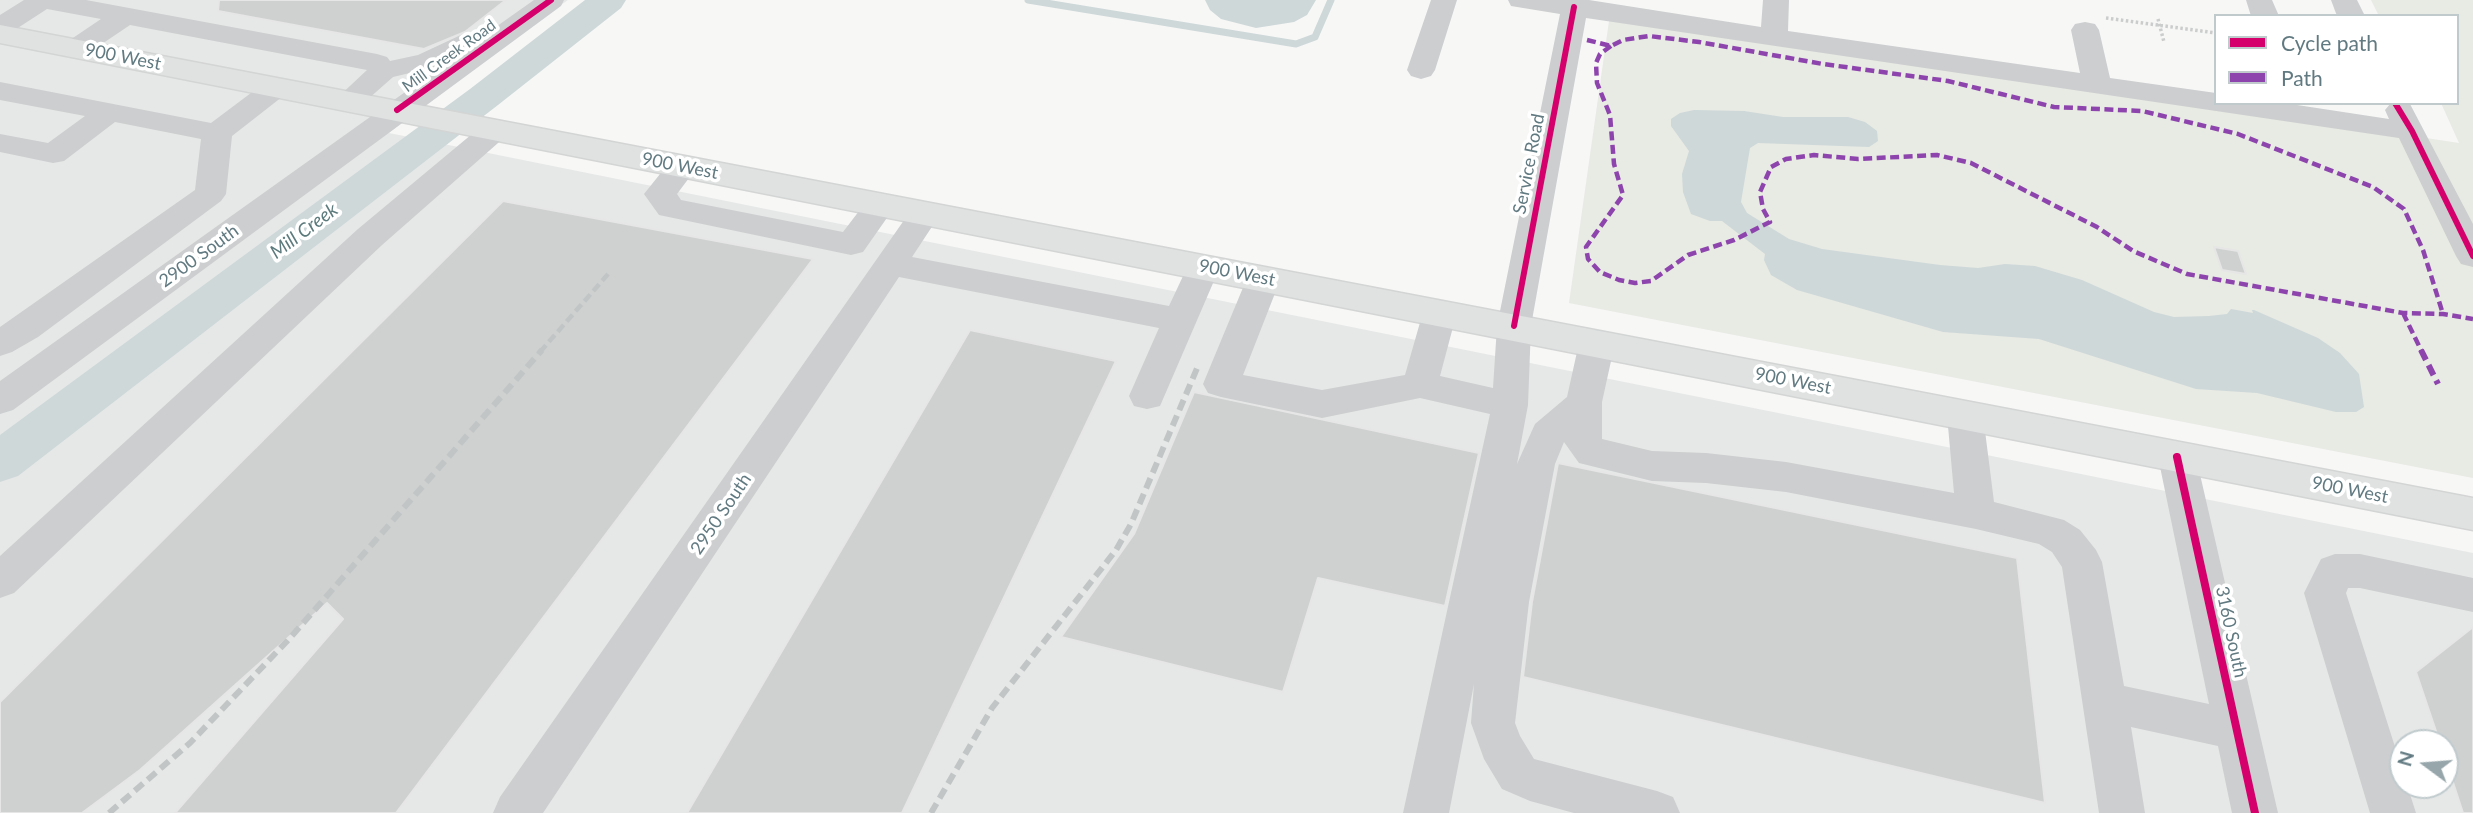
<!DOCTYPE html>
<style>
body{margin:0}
#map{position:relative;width:2473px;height:813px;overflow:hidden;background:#f7f7f6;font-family:Lato,sans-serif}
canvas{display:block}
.legend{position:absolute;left:2214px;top:14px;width:245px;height:91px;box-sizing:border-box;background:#fff;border:2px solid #c0cacd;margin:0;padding:9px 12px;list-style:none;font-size:21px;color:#617a81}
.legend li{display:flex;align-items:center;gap:14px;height:35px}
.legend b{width:35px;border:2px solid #c0cacd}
.north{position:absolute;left:2389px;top:729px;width:70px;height:70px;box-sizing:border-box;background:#fff;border:2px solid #c0cacd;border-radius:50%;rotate:286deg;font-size:19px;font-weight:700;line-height:28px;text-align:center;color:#617a81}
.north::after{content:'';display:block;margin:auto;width:24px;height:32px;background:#96a6aa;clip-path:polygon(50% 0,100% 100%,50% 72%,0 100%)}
</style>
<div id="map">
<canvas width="2473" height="813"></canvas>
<ul class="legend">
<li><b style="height:9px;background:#d6006c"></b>Cycle path</li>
<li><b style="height:9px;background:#8e44ad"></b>Path</li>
</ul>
<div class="north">N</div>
</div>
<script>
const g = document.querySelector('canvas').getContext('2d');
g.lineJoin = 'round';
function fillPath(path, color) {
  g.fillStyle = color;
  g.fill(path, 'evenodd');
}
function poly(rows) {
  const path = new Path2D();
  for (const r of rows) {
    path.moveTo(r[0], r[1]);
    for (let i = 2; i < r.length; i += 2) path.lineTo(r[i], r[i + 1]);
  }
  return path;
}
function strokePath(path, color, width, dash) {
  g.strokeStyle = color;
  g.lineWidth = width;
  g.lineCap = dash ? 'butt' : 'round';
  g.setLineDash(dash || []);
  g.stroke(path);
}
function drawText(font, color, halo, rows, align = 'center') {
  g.font = font + ' Lato,sans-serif';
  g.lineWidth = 7;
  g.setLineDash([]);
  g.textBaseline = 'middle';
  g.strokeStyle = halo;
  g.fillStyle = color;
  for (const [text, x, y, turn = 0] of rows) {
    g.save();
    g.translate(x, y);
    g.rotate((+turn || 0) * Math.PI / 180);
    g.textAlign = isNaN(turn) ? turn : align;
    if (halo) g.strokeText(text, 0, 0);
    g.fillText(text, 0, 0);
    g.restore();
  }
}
fillPath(poly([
 [0,0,568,0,448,85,389,133,2473,553,2473,813,0,813],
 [2403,743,2445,743,2445,785,2403,785]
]), '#e6e8e7');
fillPath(poly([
 [2371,0,2473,0,2473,478,1569,303,1610,14,2459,143,2441,103,2457,103,2457,16,2379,16]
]), '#e8eae4');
fillPath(poly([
 [1205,0,1316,0,1307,15,1294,22,1256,28,1221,19,1210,10],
 [1694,110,1744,111,1783,117,1848,117,1865,122,1877,131,1878,141,1869,147,1758,143,1750,148,1741,202,1747,213,1789,239,1822,249,1940,265,1978,268,2005,264,2035,266,2082,280,2154,312,2174,317,2209,316,2227,314,2231,309,2253,313,2252,310,2254,310,2318,338,2340,353,2359,374,2364,407,2356,412,2336,412,2257,393,2196,389,2039,339,1943,332,1797,290,1771,275,1764,260,1765,254,1722,221,1710,221,1691,214,1683,192,1682,174,1689,151,1671,126,1671,119,1680,113]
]), '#ced8d9');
strokePath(poly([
 [1028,0,1296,44,1315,37,1331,0]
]), '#ced8d9', 7);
fillPath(poly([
 [585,0,626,0,621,8,498,105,18,476,0,482,0,435,470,89,585,0]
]), '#ced8d9');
const building = poly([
 [219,0,506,0,465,32,424,49,218,11,219,0],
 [503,201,813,259,396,813,175,813,343,619,327,603,140,770,82,813,0,813,0,702,503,201],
 [2214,247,2238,251,2246,274,2222,270,2214,247],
 [970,330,1116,361,902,813,687,813,970,330],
 [1194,392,1479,453,1445,606,1318,578,1283,692,1061,637,1134,534,1194,392],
 [1558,463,2017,558,2045,803,1523,677,1532,602,1558,463],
 [2473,627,2473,813,2463,813,2445,758,2445,743,2440,743,2416,672,2473,627]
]);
fillPath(building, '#cfd1d1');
strokePath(building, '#e6e6e6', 2);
const major = poly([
 [0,25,2473,498,2473,530,0,43,0,25]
]);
strokePath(major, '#d3d4d4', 3);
strokePath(poly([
 [2106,18,2216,33],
 [2158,19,2164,42]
]), '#cbcccc', 3.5, [2.5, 2.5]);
fillPath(poly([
 [24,0,86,0,377,54,387,57,390,61,418,55,463,34,473,36,476,41,534,0,564,0,561,6,13,410,0,414,0,381,443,65,393,77,359,107,349,110,339,107,334,101,367,70,130,25,87,54,77,56,67,54,63,48,67,42,101,19,47,9,10,33,0,35,0,15,24,0],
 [1431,0,1457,0,1435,70,1431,76,1421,79,1411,76,1407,70,1431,0],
 [1508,0,1589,0,1761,27,1763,0,1789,0,1788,31,2080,73,2071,30,2075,24,2085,22,2095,24,2099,30,2110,78,2216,93,2216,103,2284,103,2389,119,2385,110,2390,104,2410,104,2473,224,2473,267,2461,264,2456,256,2399,138,1586,18,1531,326,1528,405,1517,464,1535,424,1567,397,1579,343,1585,334,1597,330,1609,334,1615,343,1602,402,1602,439,1652,451,1706,453,1786,462,1954,493,1947,415,1952,405,1965,401,1978,405,1983,415,1994,502,2064,520,2080,530,2096,550,2102,562,2124,686,2209,704,2158,457,2164,447,2177,442,2190,447,2196,457,2278,813,2232,813,2218,746,2131,727,2145,813,2099,813,2062,567,2052,552,2039,544,1976,529,1786,492,1706,483,1652,481,1579,463,1564,442,1555,464,1529,602,1515,723,1520,736,1534,759,1657,791,1673,797,1680,813,1574,813,1530,801,1502,789,1484,759,1471,723,1474,684,1449,813,1403,813,1490,414,1420,398,1322,418,1221,397,1208,393,1203,384,1247,278,1252,270,1264,267,1276,270,1281,278,1243,375,1322,390,1405,375,1423,312,1428,304,1440,300,1452,304,1457,312,1440,376,1493,388,1497,326,1560,14,1511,6,1508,0],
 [2246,0,2272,0,2279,16,2251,16,2246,0],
 [2331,0,2357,0,2365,16,2337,16,2331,0],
 [277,78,287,81,292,87,287,93,232,136,226,194,221,201,38,337,12,352,0,356,0,327,195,190,201,139,115,122,64,161,53,163,0,152,0,134,48,143,85,116,0,100,0,82,211,123,267,81,277,78],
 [495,121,506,124,510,130,506,136,382,245,14,593,0,598,0,556,358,229,484,124,495,121],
 [683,156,694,159,698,166,677,194,681,200,843,232,869,198,880,195,891,198,896,205,863,252,851,255,659,215,644,194,672,159,683,156],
 [925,203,936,206,941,213,912,257,1169,306,1191,259,1203,256,1215,259,1220,267,1160,406,1147,409,1134,406,1129,396,1159,328,899,277,543,813,493,813,500,797,914,206,925,203],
 [2335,554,2360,554,2473,578,2473,612,2360,588,2348,588,2346,593,2403,772,2403,785,2407,785,2416,813,2370,813,2304,593,2321,559,2335,554]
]), '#cccecf');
fillPath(major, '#e0e2e2');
strokePath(poly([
 [540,352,609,273]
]), '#c2c5c6', 4.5, [9, 4.5]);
strokePath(poly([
 [109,813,190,743,290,638,542,350],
 [931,813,992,708,1116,550,1131,524,1198,366]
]), '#c2c5c6', 6, [11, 6]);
strokePath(poly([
 [1587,40,1611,46,1623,40,1649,36,1699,42,1823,64,1948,81,2054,107,2142,111,2238,134,2373,187,2404,209,2423,250,2443,314],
 [1611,46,1600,54,1596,63,1597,83,1610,115,1614,164,1623,195,1586,247,1588,259,1600,272,1619,280,1635,283,1651,281,1688,255,1734,240,1770,222,1763,209,1760,192,1771,167,1786,159,1814,155,1858,159,1937,155,1971,163,2097,227,2133,251,2187,274,2403,313,2443,314,2473,319],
 [2403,313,2422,352]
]), '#8e44ad', 4.5, [9, 4.5]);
strokePath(poly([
 [2421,350,2438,384]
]), '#8e44ad', 6, [11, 6]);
strokePath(poly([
 [2395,103,2412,131,2473,256],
 [397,110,551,0],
 [1514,326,1574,7]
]), '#d6006c', 6);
strokePath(poly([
 [2177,457,2255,813]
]), '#d6006c', 8);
drawText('16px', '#617a81', '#fff', [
 ["Mill Creek Road",449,56,-36]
]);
drawText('18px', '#617a81', '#fff', [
 ["900 West",123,57,11],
 ["Service Road",1529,164,-79],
 ["900 West",680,166,11],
 ["2900 South",199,256,-36],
 ["900 West",1237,273,11],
 ["900 West",1793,381,11],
 ["900 West",2350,490,11],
 ["2950 South",721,514,-56],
 ["3160 South",2231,632,78]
]);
drawText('italic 19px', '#5c7a7c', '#fff', [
 ["Mill Creek",304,231,-37]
]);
</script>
